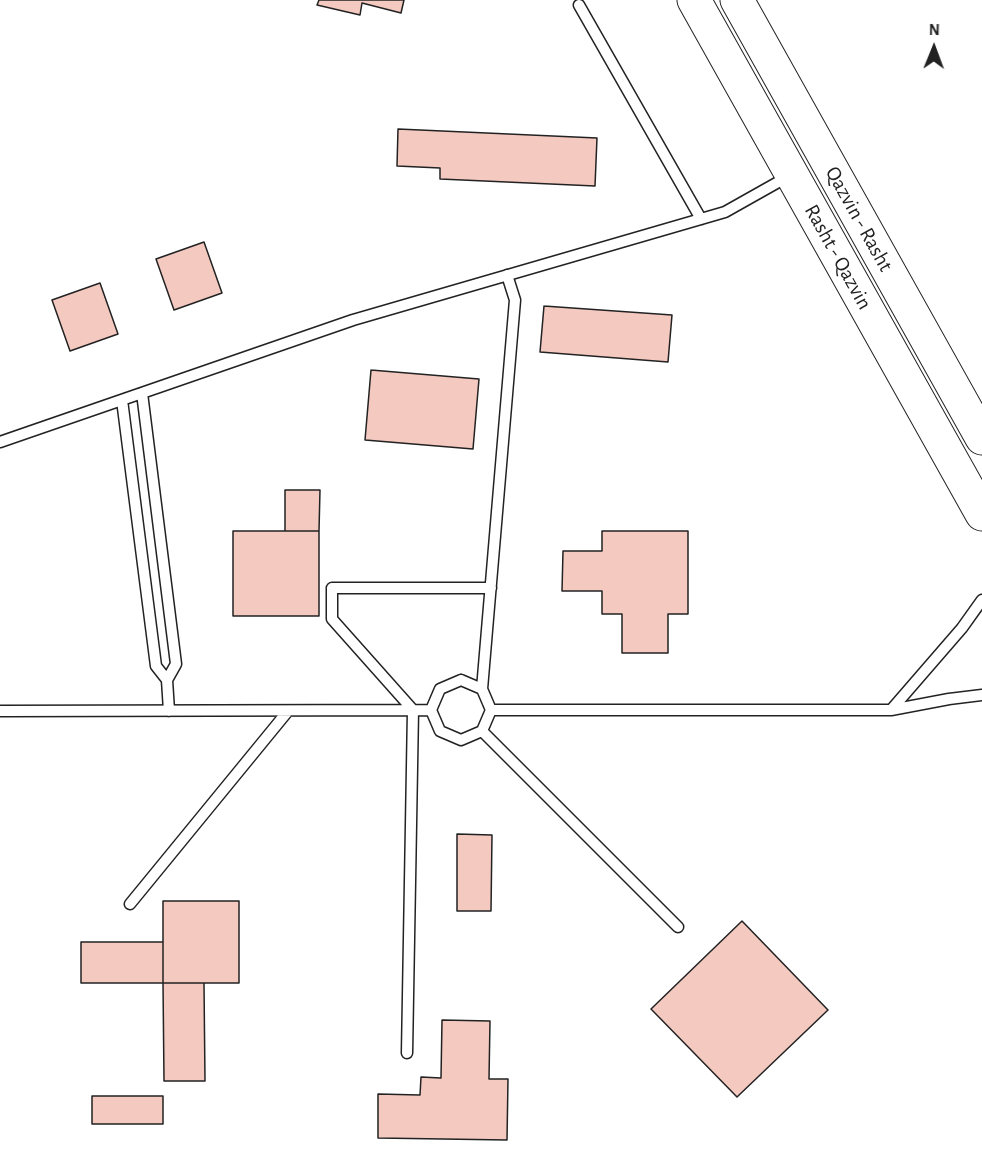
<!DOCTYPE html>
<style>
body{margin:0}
#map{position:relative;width:982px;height:1149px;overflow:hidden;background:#fff;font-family:"Alegreya Sans",sans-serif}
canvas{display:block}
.north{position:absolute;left:904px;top:18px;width:60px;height:60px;-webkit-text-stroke:4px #fff;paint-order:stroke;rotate:1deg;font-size:16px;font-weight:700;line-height:24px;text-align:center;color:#222}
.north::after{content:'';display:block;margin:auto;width:21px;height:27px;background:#222;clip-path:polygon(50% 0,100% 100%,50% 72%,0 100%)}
</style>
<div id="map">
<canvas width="982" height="1149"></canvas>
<div class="north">N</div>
</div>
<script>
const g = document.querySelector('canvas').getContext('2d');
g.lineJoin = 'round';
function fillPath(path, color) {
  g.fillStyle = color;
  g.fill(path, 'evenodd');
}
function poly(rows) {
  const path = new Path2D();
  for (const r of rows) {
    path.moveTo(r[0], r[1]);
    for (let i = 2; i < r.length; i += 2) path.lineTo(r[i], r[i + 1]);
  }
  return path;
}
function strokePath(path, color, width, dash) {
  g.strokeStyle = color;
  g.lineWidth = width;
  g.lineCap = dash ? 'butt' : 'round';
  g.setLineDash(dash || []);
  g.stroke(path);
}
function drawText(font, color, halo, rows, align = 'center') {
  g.font = font + ' "Alegreya Sans",sans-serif';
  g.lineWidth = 4.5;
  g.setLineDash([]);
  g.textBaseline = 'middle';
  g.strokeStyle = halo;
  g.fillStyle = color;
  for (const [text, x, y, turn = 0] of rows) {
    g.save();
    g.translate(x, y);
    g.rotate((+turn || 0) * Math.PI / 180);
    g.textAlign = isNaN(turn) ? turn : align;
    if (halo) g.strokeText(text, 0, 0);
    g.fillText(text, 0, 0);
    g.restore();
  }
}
const building = poly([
 [319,0,404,0,401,13,362,3,360,15,317,5,319,0],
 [398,129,597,138,595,186,440,179,440,168,397,166,398,129],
 [204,242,222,293,174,310,156,259,204,242],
 [100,283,118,334,70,351,52,300,100,283],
 [544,306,672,315,668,362,540,352,544,306],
 [371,370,479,379,473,449,365,440,371,370],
 [285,490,320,490,319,531,285,531,285,490],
 [233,531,319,531,319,616,233,616,233,531],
 [602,531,688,531,688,614,668,614,668,653,622,653,622,614,602,614,602,591,562,591,563,551,602,551,602,531],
 [457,834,492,835,491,911,457,911,457,834],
 [163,901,239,901,239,983,163,983,163,901],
 [742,921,828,1010,737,1097,651,1009,742,921],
 [81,942,163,942,163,983,81,983,81,942],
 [163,983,204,983,205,1081,164,1081,163,983],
 [442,1020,490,1021,489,1079,508,1079,507,1140,378,1138,378,1094,420,1095,421,1077,441,1078,442,1020],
 [92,1096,163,1096,163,1124,92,1124,92,1096]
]);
fillPath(building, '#f3c9c0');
strokePath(building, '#222', 1.5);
const lane = poly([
 [579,5,701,219],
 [142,393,176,664,167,680,169,711],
 [122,400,156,666,167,680],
 [0,442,353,320,725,212,789,176],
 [461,680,482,689,491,710,482,731,461,740,440,731,431,710,440,689,461,680],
 [482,689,515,300,507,275],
 [491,710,891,710,949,699,982,695],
 [891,710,962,628,982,600],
 [0,711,431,710],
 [482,731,678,927],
 [130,904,288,711],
 [407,1053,413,710,332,619,332,588,491,588]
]);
const highway = poly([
 [694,0,982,514],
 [737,0,982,438]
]);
strokePath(lane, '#222', 13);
strokePath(highway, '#222', 35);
strokePath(lane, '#fff', 10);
strokePath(highway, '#fff', 33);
drawText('21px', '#222', '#fff', [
 ["Qazvin - Rasht",859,219,61],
 ["Rasht - Qazvin",838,257,61]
]);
</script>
